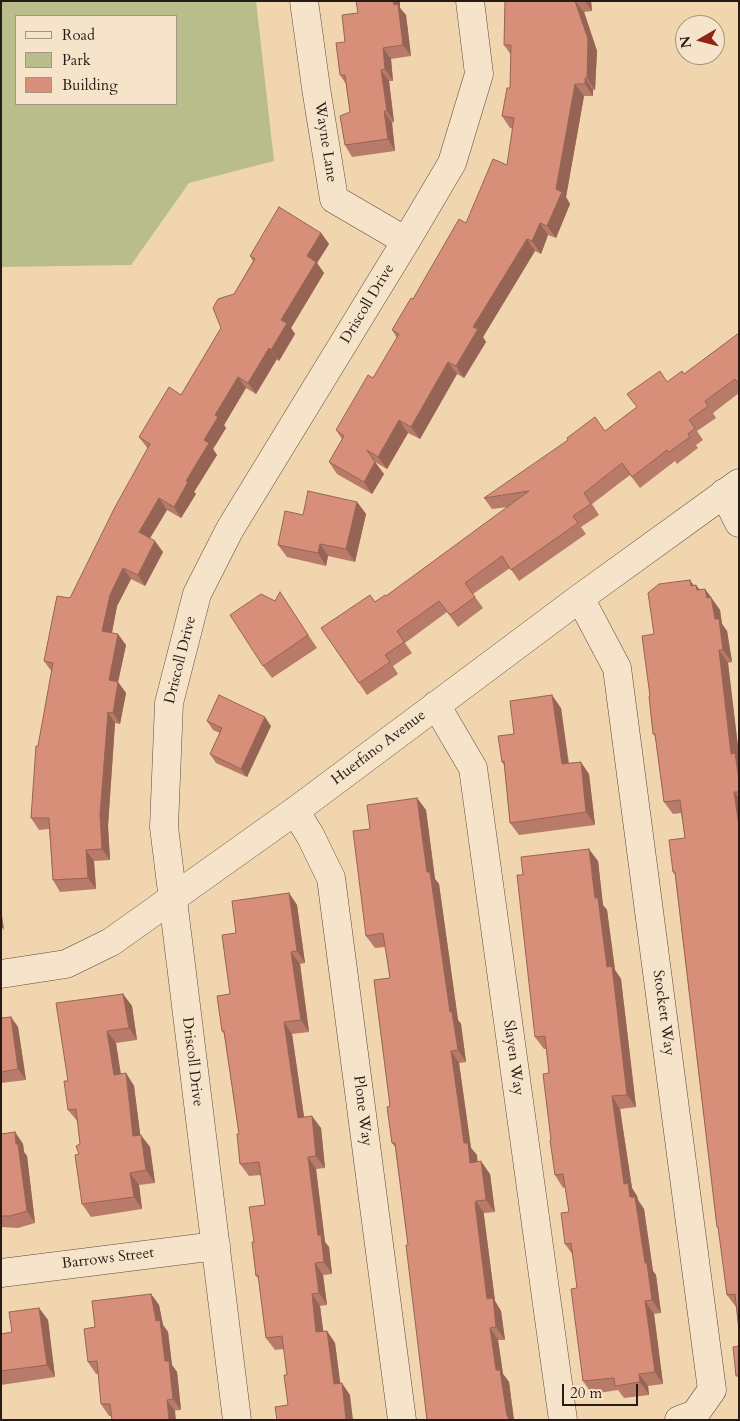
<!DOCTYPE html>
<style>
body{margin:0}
#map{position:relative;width:740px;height:1421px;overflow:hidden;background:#f1d5ae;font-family:Cardo,serif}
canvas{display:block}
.frame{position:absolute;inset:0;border:2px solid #281b15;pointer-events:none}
.legend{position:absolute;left:15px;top:15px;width:162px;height:90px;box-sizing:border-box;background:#f6e4ca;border:1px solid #a49482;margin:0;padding:6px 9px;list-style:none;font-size:15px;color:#281b15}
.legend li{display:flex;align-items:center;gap:10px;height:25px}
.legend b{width:25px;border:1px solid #a49482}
.north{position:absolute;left:675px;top:15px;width:50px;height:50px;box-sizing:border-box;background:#f6e4ca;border:1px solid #a49482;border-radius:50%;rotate:262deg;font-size:14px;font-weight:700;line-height:20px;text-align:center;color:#281b15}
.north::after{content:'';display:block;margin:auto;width:18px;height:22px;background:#8f2418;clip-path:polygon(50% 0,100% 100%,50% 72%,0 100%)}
.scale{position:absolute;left:562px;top:1384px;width:76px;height:22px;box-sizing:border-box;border:2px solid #281b15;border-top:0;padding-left:6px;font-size:15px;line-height:18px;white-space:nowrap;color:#281b15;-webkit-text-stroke:4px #f6e4ca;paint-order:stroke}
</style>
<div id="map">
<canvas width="740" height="1421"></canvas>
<div class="frame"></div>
<ul class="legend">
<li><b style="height:6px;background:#f6e4ca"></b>Road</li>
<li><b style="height:14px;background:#b8bd8b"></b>Park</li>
<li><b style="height:14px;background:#d78f7a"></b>Building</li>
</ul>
<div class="north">N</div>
<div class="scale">20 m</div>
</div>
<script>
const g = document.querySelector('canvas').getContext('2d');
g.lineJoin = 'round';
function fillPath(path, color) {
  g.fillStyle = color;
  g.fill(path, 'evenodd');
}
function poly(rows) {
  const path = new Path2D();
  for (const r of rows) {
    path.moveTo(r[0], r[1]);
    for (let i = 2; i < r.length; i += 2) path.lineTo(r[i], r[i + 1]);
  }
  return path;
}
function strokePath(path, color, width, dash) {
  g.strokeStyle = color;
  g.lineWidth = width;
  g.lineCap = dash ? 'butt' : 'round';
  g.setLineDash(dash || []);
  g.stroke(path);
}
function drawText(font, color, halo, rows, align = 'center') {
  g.font = font + ' Cardo,serif';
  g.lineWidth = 4;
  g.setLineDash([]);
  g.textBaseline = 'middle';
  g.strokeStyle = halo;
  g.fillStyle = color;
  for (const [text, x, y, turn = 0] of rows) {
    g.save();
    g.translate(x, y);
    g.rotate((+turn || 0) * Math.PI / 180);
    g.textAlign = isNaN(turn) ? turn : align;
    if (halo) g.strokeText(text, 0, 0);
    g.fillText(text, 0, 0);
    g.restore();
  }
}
fillPath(poly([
 [1,1,256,1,274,161,189,183,131,265,1,267],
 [16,16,176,16,176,104,16,104]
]), '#b8bd8b');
const minor = poly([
 [304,1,316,88,334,199,406,241],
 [724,493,739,523],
 [580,598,617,668,712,1390,695,1414,679,1420],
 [436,705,473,768,563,1420],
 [295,811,310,835,331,878,402,1420],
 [1,1273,216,1246],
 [237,1420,164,827,169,703,197,594,230,529,406,241,452,163,479,74,470,1]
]);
const tertiary = poly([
 [1,974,66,964,111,942,295,811,580,598,739,483]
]);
strokePath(minor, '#5a4a3b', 29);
strokePath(tertiary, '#5a4a3b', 29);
strokePath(minor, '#f6e4ca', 28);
strokePath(tertiary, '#f6e4ca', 28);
fillPath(poly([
 [505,1,591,1,592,11,584,12,597,51,595,90,593,90,593,96,584,96,566,197,570,204,556,238,548,235,541,254,535,251,483,337,486,342,464,378,457,374,420,439,408,433,387,469,375,462,384,474,372,494,337,474,329,462,342,439,336,430,373,378,397,338,392,330,466,223,507,165,513,129,510,128,502,116,510,88,511,55,504,45],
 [400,8,406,15,411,56,391,59,393,81,389,81,394,122,392,123,395,151,352,157,345,145,350,112,346,84,340,75,345,42,358,13],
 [321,233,329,244,317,263,324,273,291,328,295,334,279,361,277,359,256,394,246,388,224,425,226,428,213,449,217,455,194,492,196,494,181,518,167,510,150,538,163,552,145,586,131,579,117,606,112,633,126,645,118,682,126,693,120,724,115,723,108,826,110,860,94,861,96,889,60,892,53,880,49,829,39,830,31,818,38,746,52,672,44,661,70,598,148,449,139,437,181,395,221,328,234,294,253,261,250,256],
 [739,333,739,393,713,413,716,418,697,431,703,440,696,445,698,448,677,464,675,461,640,488,630,475,592,504,599,515,581,527,586,534,519,581,510,568,473,594,483,608,458,627,447,612,405,643,412,653,393,666,398,674,367,695,321,628,386,596,508,507,492,509,484,498,605,431,637,407,667,382,684,374],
 [357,502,366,514,355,562,328,556,326,566,287,557,278,545,303,515],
 [694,585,696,585,700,590,705,589,720,610,722,624,727,631,732,662,728,663,739,755,739,1330,736,1307,727,1295,719,1230,717,1227,675,875,673,872,685,838,681,813,673,814,664,802,655,736,653,734,650,696,654,634],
 [280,592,317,648,272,678,263,666,275,601],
 [561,708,569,763,589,774,595,825,519,835,510,823,504,765,502,762,514,734],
 [207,721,271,726,247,777,216,763,210,754,220,733,213,730],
 [417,798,426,810,435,879,439,884,458,1020,461,1024,466,1062,459,1063,471,1148,477,1155,477,1162,490,1174,495,1212,484,1213,484,1216,495,1301,501,1311,505,1340,498,1340,503,1374,509,1382,514,1420,427,1420,408,1245,395,1147,392,1143,390,1106,390,978,385,947,375,948,366,936,370,829],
 [598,861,603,905,607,910,615,970,621,979,636,1107,620,1109,632,1188,637,1196,638,1200,644,1209,653,1271,656,1275,661,1313,654,1314,663,1384,648,1386,649,1395,624,1398,618,1390,592,1394,583,1381,577,1288,573,1255,565,1244,569,1212,565,1187,563,1188,555,1175,551,1140,549,1073,546,1049,544,1049,535,1037],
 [289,893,297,905,305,963,300,964,309,1032,292,1034,304,1117,321,1128,325,1168,316,1169,325,1242,329,1247,332,1274,323,1275,327,1305,320,1306,323,1331,327,1331,335,1343,340,1384,350,1395,288,1405,287,1375,284,1349,275,1350,266,1338,259,1279,256,1276,254,1242,265,1205,261,1175,249,1176,240,1164,239,1134,224,1034,222,1031,230,994],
 [123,994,132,1006,137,1040,116,1043,120,1074,126,1073,134,1086,140,1135,150,1147,155,1183,139,1185,142,1209,91,1217,82,1204,79,1154,80,1144,78,1122,68,1110,68,1081],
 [11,1017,18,1027,26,1080,1,1083,1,1018],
 [15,1132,23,1144,24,1152,27,1156,35,1223,18,1228,1,1227,1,1134],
 [151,1294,159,1305,163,1325,168,1332,172,1365,177,1372,181,1410,109,1416,101,1404,98,1374,96,1374,88,1362,95,1327],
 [39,1308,48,1320,55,1377,1,1385,1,1334,12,1332]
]), '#b97b69');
fillPath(poly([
 [393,1,400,1,400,8,406,15,411,56,403,45],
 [575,1,584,12,597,51,595,90,587,78],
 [585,1,591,1,592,11],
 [383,48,391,59,393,81,385,69],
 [381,70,389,81,394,122,387,111],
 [585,78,593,90,593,96,585,84],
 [575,84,584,96,566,197,570,204,556,238,547,226,556,189],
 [384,111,392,123,395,151,388,139],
 [540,223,548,235,541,254,532,241],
 [321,233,329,244,317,263,324,273,291,328,295,334,279,361,271,350,281,320,307,256],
 [527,239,535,251,483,337,486,342,464,378,456,366,473,327],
 [269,348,277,359,256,394,248,383],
 [448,362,457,374,420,439,411,427],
 [238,377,246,388,224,425,226,428,213,449,217,455,194,492,196,494,181,518,174,507,186,481,215,415],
 [399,420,408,433,387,469,378,457],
 [375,462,384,474,372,494,364,482],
 [159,498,167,510,147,543,139,532],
 [357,502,366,514,355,562,346,549],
 [155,541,163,552,145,586,138,575],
 [320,544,328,556,326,566,318,553],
 [123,568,131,579,117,606,110,642,102,631,110,595],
 [690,580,697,590,696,585,705,597,691,586],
 [705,589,720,610,722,624,727,631,732,662,723,650,715,619,707,598],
 [118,634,126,645,118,682,126,693,120,724,113,713,109,680],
 [719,650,728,663,739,755,739,780,731,754],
 [552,695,561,708,570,777,562,764],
 [108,712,115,723,108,826,110,860,102,849,100,815],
 [265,717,271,726,247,777,241,769],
 [581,762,589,774,595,825,586,812],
 [734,792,739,798,739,826],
 [417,798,426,810,435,879,439,884,458,1020,461,1024,466,1062,458,1050,450,1012,427,872],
 [589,849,598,861,603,905,607,910,615,970,621,979,636,1107,627,1095,607,967,595,898],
 [86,850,94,861,96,889,88,878],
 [289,893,297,905,305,963,297,951],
 [1,908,4,930,1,926],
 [291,952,300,964,309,1032,301,1020],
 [123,994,132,1006,137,1040,129,1028],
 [11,1017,18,1027,26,1080,18,1069],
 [284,1022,292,1034,306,1130,298,1118],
 [107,1031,116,1043,123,1087,114,1075],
 [451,1051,459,1063,471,1148,477,1155,479,1175,470,1163,464,1143],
 [126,1073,134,1086,142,1148,133,1136],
 [612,1096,620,1109,632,1188,637,1196,638,1200,644,1209,653,1271,656,1275,661,1313,652,1300,630,1197,624,1184],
 [312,1116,321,1128,325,1168,316,1156],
 [15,1132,23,1144,24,1152,27,1156,35,1223,27,1211,16,1144],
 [141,1135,150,1147,155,1183,146,1170],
 [308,1157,316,1169,325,1242,329,1247,332,1274,324,1262,318,1235],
 [481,1161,490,1174,495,1212,486,1200],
 [130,1173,139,1185,142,1209,134,1197],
 [476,1201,484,1213,484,1216,495,1301,501,1311,505,1340,496,1327,487,1299,475,1203],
 [315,1263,323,1275,327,1305,319,1293],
 [151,1294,159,1305,163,1325,168,1332,172,1365,177,1372,181,1410,173,1399],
 [312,1294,320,1306,325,1344,316,1332],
 [645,1301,654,1314,663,1384,655,1372],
 [39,1308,48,1320,55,1377,47,1365],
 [490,1328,498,1340,503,1374,509,1382,514,1420,509,1420,507,1416,496,1370],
 [327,1331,335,1343,342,1396,334,1384],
 [639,1374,648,1386,649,1395,640,1382],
 [342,1383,350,1395,353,1420,346,1420],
 [167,1400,175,1411,176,1420,169,1420]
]), '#966455');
const building = poly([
 [356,1,393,1,394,5,398,4,403,45,383,48,385,69,381,70,387,111,384,111,388,139,345,145,340,116,350,112,345,75,340,75,336,43,345,42,342,15,358,13,356,1],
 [505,1,575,1,588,39,587,78,585,78,585,84,575,84,556,189,562,192,547,226,540,223,532,241,527,239,473,327,478,329,456,366,448,362,411,427,399,420,378,457,367,450,375,462,364,482,329,462,344,436,336,430,368,375,373,378,399,334,392,330,411,298,413,299,459,219,466,223,493,159,507,165,514,118,502,116,507,88,510,88,511,45,504,45,505,1],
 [279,207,321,233,307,256,316,262,281,320,287,323,271,350,269,348,248,383,238,377,215,415,218,417,204,440,209,443,186,481,188,482,174,507,159,498,139,532,155,541,138,575,123,568,110,595,102,631,118,634,109,680,118,682,113,713,108,712,100,815,102,849,86,850,88,878,53,880,49,818,31,818,36,746,38,746,53,663,44,661,57,596,70,598,115,507,150,444,139,437,169,387,181,395,221,328,213,308,218,299,234,294,255,259,250,256,279,207],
 [739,333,739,383,735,379,705,401,708,406,689,420,695,428,688,434,690,437,669,452,667,450,632,477,622,463,584,493,591,504,573,516,578,523,511,570,502,556,465,583,475,597,450,615,439,601,397,631,404,642,385,655,390,662,359,683,321,628,370,595,375,602,385,595,386,596,529,491,484,498,568,440,567,438,595,417,605,431,637,407,627,394,660,371,667,382,682,371,684,374,739,333],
 [308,491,357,502,346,549,320,544,318,553,278,545,285,511,303,515,308,491],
 [690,580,691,586,696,585,697,590,705,589,707,598,711,597,715,619,719,619,723,650,719,650,731,754,735,753,739,780,739,792,734,792,739,826,739,1330,735,1294,727,1295,718,1227,717,1227,675,872,673,872,669,840,685,838,680,800,664,802,655,734,653,734,649,696,650,696,642,636,654,634,648,593,659,584,690,580],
 [280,592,308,635,263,666,230,615,261,594,275,601,280,592],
 [219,695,265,717,241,769,210,754,222,728,207,721,219,695],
 [552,695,562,764,581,762,586,812,510,823,504,761,502,762,498,736,514,734,510,701,552,695],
 [417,798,427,872,430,872,450,1012,452,1012,458,1050,451,1051,464,1143,468,1143,470,1163,481,1161,486,1200,476,1201,475,1203,487,1299,493,1298,496,1327,490,1328,496,1370,500,1370,507,1416,508,1416,509,1420,427,1420,406,1245,408,1245,395,1143,392,1143,387,1107,390,1106,374,980,390,978,383,933,366,936,353,831,370,829,367,805,417,798],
 [589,849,595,898,598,898,607,967,612,966,627,1095,612,1096,624,1184,628,1183,630,1197,635,1197,645,1263,647,1263,652,1300,645,1301,655,1372,639,1374,640,1382,615,1386,614,1378,583,1381,571,1289,577,1288,571,1243,565,1244,561,1213,569,1212,563,1174,555,1175,550,1140,551,1140,543,1074,549,1073,545,1036,535,1037,517,875,523,875,521,857,589,849],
 [289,893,297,951,291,952,301,1020,284,1022,298,1118,312,1116,316,1156,308,1157,318,1235,321,1235,324,1262,315,1263,319,1293,312,1294,316,1332,327,1331,334,1384,342,1383,346,1420,277,1420,275,1407,288,1405,284,1375,287,1375,282,1336,266,1338,258,1275,256,1276,252,1242,254,1242,249,1207,265,1205,259,1162,240,1164,237,1134,239,1134,224,1031,222,1031,217,996,230,994,222,935,236,933,232,901,289,893],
 [123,994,129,1028,107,1031,114,1075,126,1073,133,1136,141,1135,146,1170,130,1173,134,1197,82,1204,75,1155,79,1154,76,1146,80,1144,76,1109,68,1110,64,1081,68,1081,56,1003,123,994],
 [11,1017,18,1069,1,1072,1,1018,11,1017],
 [15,1132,16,1144,18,1144,27,1211,10,1216,1,1216,1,1134,15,1132],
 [151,1294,156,1321,160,1320,165,1361,169,1361,173,1399,167,1400,169,1420,112,1420,110,1404,101,1404,97,1361,88,1362,84,1329,95,1327,92,1301,151,1294],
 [39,1308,47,1365,1,1371,1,1334,12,1332,9,1312,39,1308],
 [739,1346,739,1376,736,1376,733,1347,739,1346]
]);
fillPath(building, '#d78f7a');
strokePath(building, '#966455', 1);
drawText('15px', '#281b15', '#f6e4ca', [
 ["Wayne Lane",325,142,81],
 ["Driscoll Drive",368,304,-59],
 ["Driscoll Drive",181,660,-76],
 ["Huerfano Avenue",379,748,-37],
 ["Stockett Way",663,1013,82],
 ["Slayen Way",513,1058,82],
 ["Driscoll Drive",192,1062,83],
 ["Plone Way",362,1111,83],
 ["Barrows Street",108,1259,-7]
]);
</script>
